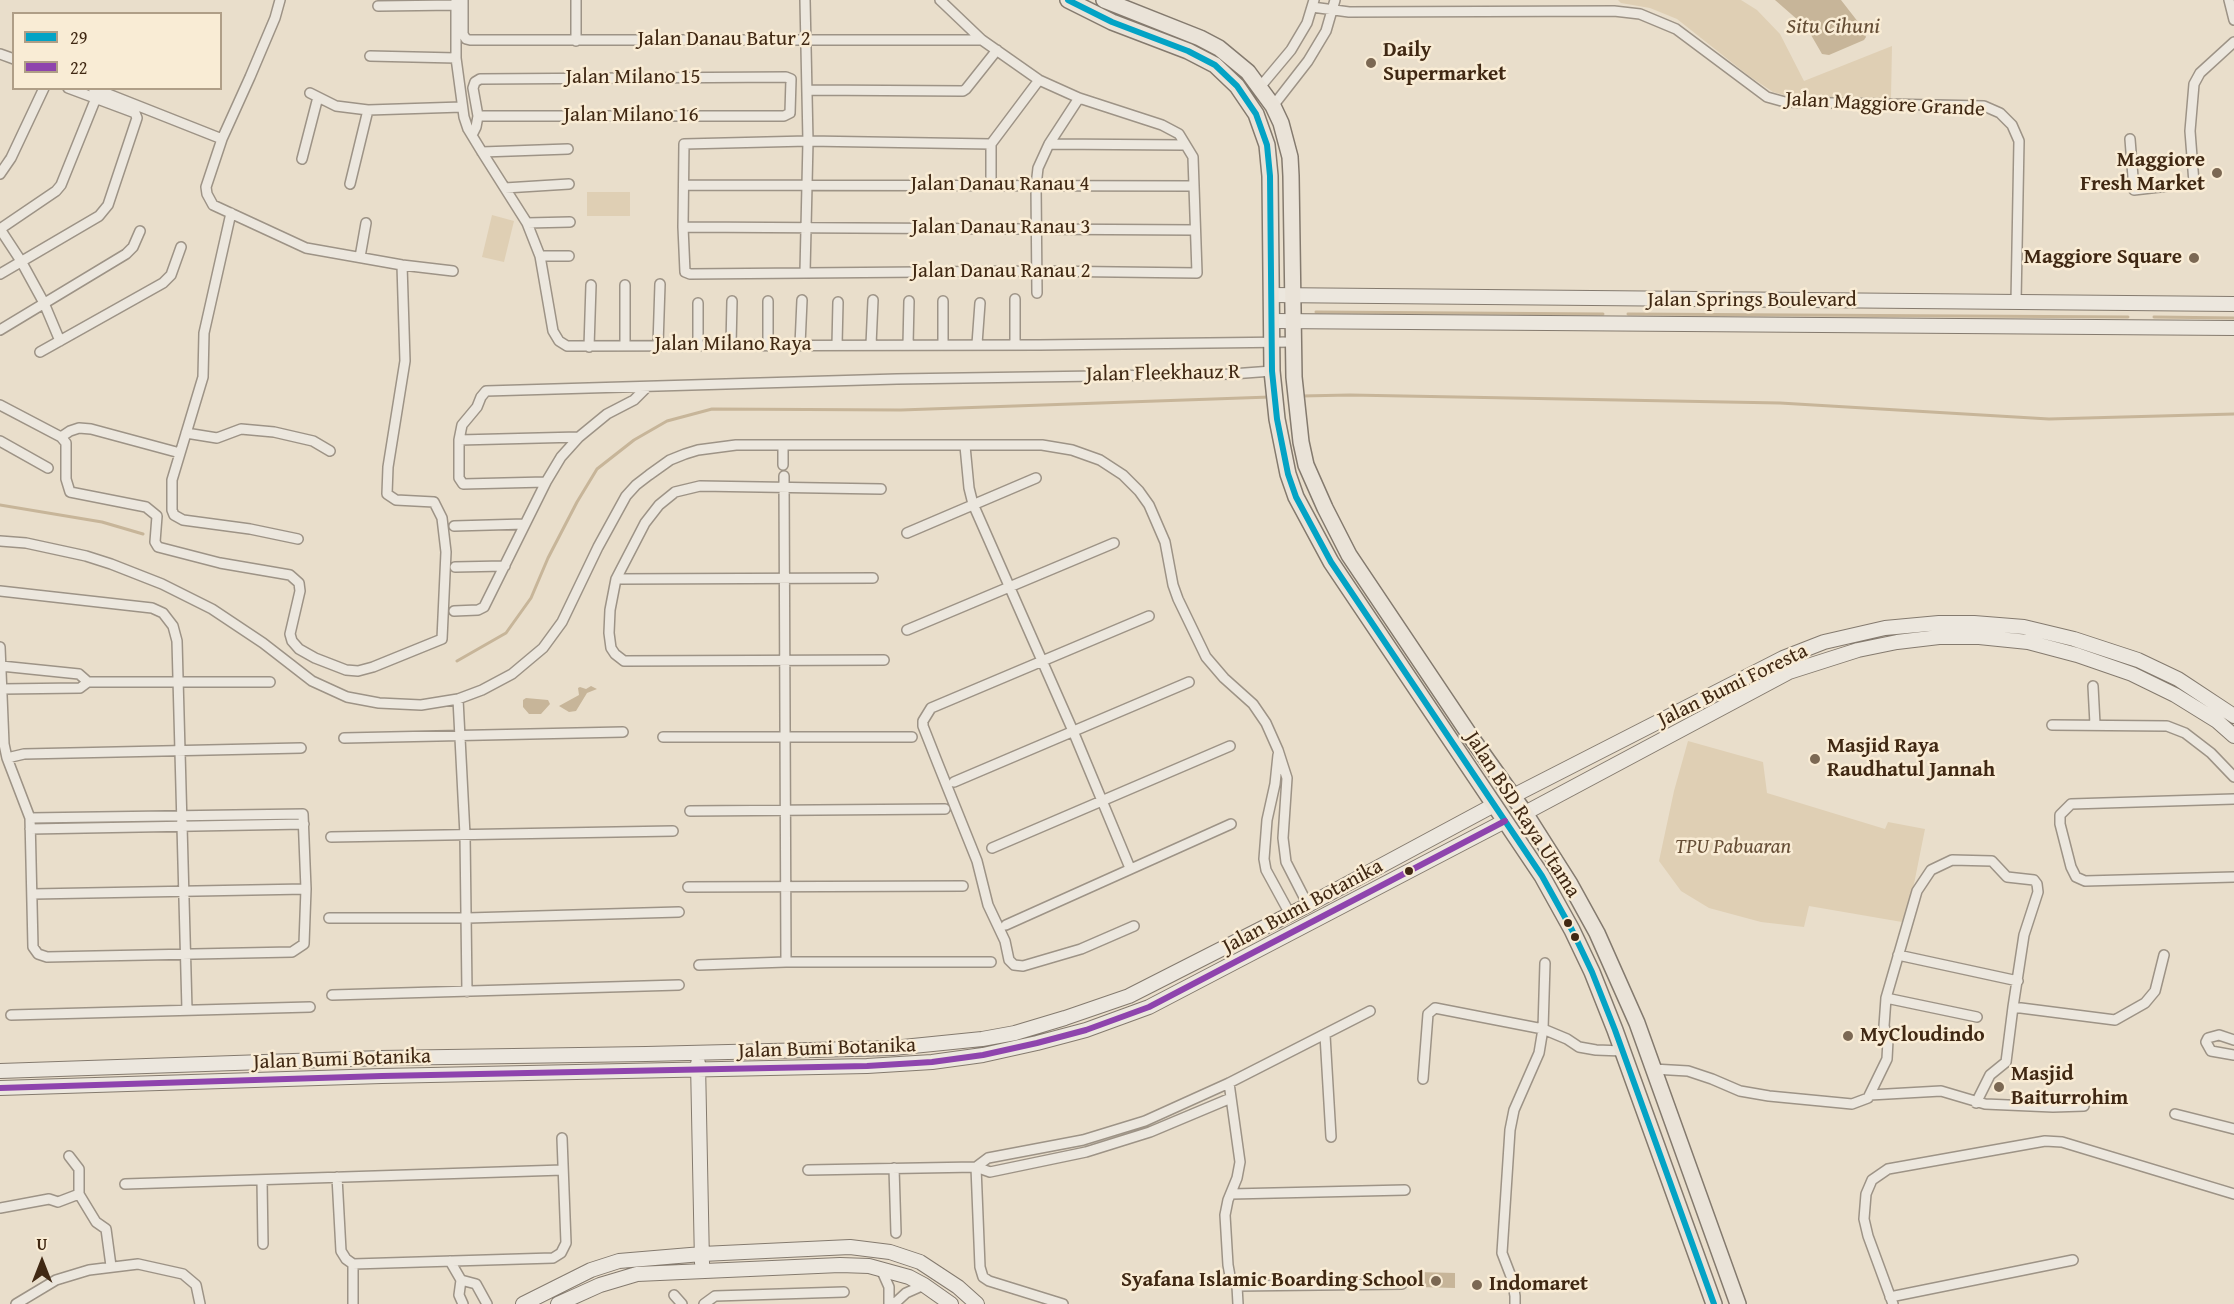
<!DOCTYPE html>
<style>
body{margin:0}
#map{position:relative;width:2234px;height:1304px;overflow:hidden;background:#e9decb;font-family:"Gentium Book Plus",serif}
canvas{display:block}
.legend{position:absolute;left:12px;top:12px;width:210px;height:78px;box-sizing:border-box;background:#f9ecd5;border:2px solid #af9e87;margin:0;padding:8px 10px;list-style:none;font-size:18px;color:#402813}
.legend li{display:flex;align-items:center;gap:12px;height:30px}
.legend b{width:30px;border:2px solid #af9e87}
.north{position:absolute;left:12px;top:1232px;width:60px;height:60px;-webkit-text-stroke:4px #f9ecd5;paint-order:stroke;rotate:0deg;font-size:16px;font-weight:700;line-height:24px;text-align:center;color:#402813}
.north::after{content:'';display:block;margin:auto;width:21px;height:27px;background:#402813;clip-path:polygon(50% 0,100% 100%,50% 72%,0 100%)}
</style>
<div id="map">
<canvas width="2234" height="1304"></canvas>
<ul class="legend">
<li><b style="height:8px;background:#03a3c5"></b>29</li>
<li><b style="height:8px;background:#8e44ad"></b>22</li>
</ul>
<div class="north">U</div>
</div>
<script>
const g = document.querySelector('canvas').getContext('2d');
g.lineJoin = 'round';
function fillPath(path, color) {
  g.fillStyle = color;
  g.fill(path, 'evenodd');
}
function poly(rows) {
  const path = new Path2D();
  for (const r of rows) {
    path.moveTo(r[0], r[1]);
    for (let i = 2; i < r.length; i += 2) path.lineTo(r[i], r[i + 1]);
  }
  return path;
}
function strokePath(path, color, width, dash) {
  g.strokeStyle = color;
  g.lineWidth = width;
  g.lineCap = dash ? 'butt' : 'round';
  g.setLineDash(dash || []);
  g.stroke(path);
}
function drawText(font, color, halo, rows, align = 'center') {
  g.font = font + ' "Gentium Book Plus",serif';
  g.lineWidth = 5;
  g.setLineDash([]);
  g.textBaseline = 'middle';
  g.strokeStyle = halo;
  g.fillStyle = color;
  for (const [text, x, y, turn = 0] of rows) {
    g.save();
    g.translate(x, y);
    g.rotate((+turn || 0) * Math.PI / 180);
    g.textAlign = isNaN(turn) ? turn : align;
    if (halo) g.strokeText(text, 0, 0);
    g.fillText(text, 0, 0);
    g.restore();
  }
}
fillPath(poly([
 [1618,0,1741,0,1757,10,1780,34,1804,81,1892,46,1891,98,1791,97,1773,92,1749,76,1677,19,1650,8,1621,3],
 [587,192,630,192,630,216,587,216],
 [492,215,514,221,504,262,482,257],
 [1688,741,1763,762,1767,793,1885,829,1888,822,1925,829,1912,894,1902,922,1809,906,1804,927,1761,922,1709,908,1681,891,1659,861,1674,791]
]), '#dfcfb4');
fillPath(poly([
 [1775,0,1841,0,1862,27,1866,37,1864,40,1829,55,1822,54,1807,28],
 [591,686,597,689,587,693,576,711,569,712,559,706,579,695,578,688,580,687,586,689],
 [526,698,548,700,550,704,541,714,529,714,523,707,523,700],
 [1418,1272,1455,1273,1455,1288,1418,1287]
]), '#c7b599');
strokePath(poly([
 [1316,312,1603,314],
 [1628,314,2128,317],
 [2154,317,2234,318],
 [1301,396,1350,395,1780,403,2049,419,2234,414],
 [0,505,102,522,143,534],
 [457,661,506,633,531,598,548,558,577,502,597,469,634,440,667,421,712,409,901,410,1270,397]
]), '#c7b599', 3);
const street = poly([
 [280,0,275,18,250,77,222,139,206,187,207,194,213,205,306,248,402,265,453,271],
 [456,0,456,58,464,117,468,129,482,152,527,223,540,256,553,331,559,341,567,346,1039,345,1293,342],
 [463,0,463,34,466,39,470,40,982,40],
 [940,0,982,40,1039,80,1079,98,1162,125,1179,134,1193,157,1197,273,1037,271,690,274,685,272,683,227,684,144,808,141,991,144,1039,80],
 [2229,0,2234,20],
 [378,6,456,5],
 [1312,7,1349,12,1614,11,1640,14,1676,29,1767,97,1785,102,1984,106,2000,113,2012,125,2019,141,2016,302],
 [576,41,576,0],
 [0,54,14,59],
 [370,56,456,58],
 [1260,87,1291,50,1307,23,1314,0],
 [93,88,222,139],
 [807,90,963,91,966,89,997,50],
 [310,93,336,106,368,110,462,107],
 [1273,106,1308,61,1326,31,1335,0],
 [472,135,476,127,478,116,473,88,475,82,480,79,786,77,791,79,790,113,784,116,478,116],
 [2130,139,2134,190,2194,183,2190,131,2194,84,2200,73,2234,42],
 [1049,144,1184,145],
 [482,152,568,149],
 [302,159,318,97],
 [0,174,11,158,44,88],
 [350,184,368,110],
 [684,185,1194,186],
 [991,185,991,144],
 [505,188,569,184],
 [231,213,204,333,203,377,172,480,172,510,174,515,183,520,250,529,298,539],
 [527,223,570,222],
 [683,227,1195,230],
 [0,229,56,191,61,185,96,98],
 [0,229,21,261,44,303,60,341],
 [540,256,569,256],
 [360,257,366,223],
 [805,272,808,141,805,0],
 [0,274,99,216,108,205,137,118,135,113,68,88],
 [625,285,625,345],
 [1037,293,1036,186,1038,168,1049,144,1079,98],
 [1015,299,1015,345],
 [0,330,126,254,133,247,140,231],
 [977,344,980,303],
 [658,345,660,284],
 [731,345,732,301],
 [800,345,802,300],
 [837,345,838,302],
 [871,345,873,300],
 [908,345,909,301],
 [943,345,943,301],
 [698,346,698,303],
 [768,346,768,301],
 [589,347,591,285],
 [40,352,163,283,171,275,181,247],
 [0,405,61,437,66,443,66,479,70,492,146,507,157,516,155,542,158,547,220,563,290,575,299,583,300,591,290,634,292,641,299,649,315,658,346,670,358,671,373,667,442,639,446,552,442,518,434,502,396,500,387,494,388,467,405,361,402,265],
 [186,433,217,438,241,429,274,432,313,441,330,451],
 [61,437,70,431,79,428,91,429,180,453],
 [459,440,579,437],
 [0,441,48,468],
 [783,446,783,465],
 [965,446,969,488,973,504,1073,731,1130,868],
 [784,476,786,962],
 [546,482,463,484,459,478,459,440,462,425,477,407,481,397,486,391,897,379,1232,374,1272,371],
 [881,489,700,486,675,492,659,505,645,523,616,579,610,610,609,633,611,648,615,654,624,661,884,660],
 [454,526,525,524],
 [907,533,1036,478],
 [0,541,26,543,86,556,111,564,162,584,212,609,263,643,312,681,347,697,379,703,421,705,458,699,482,690,512,674,543,648,562,622,598,547,626,496,636,485,649,475,670,460,685,454,698,450,736,445,1042,445,1072,450,1100,460,1123,475,1139,491,1149,505,1165,542,1173,585,1178,599,1206,657,1224,678,1253,704,1266,723,1278,750,1287,778,1283,838,1286,862,1308,905],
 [455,567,505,566],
 [616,579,873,578],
 [0,591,152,608,163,613,173,626,177,641,187,1010],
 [454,611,478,610,484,607,546,482,561,457,579,437,607,414,634,400,647,387],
 [907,630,1114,543],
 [0,647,4,744,7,758,30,818,33,947,38,954,47,957,292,952,304,944,306,889,303,814,30,818],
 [1,666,79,674,88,682],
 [2093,686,2095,724],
 [2,689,80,688,88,682,270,682],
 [458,699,465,835,467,992],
 [2052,725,2167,726,2185,733,2211,753,2234,777],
 [663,737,912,737],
 [344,738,623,732],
 [1278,755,1275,784,1267,820,1264,859,1266,870,1290,914],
 [7,758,24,754,301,748],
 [954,782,1189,682],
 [2234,799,2071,804,2060,815,2060,824,2071,867,2076,877,2085,881,2234,877],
 [690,811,945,809],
 [30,829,304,824],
 [331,837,673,831],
 [992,848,1230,746],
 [688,887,963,886],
 [33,894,306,889],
 [329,918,468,918,679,912],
 [1006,925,1231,824],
 [1134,926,1081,949,1023,966,1014,965,1009,960,1005,941,988,905,977,861,938,764,923,726,923,721,931,708,1149,616],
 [1898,955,2018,981],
 [699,965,786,962,991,962],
 [332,995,679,985],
 [1886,998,1977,1017],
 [11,1015,310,1007],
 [1325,1035,1331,1137],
 [2234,1040,2219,1035,2208,1038,2206,1042,2211,1051,2234,1055],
 [1653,1069,1688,1071,1712,1079,1740,1091,1769,1096,1852,1104,1868,1098,1887,1059,1888,1040,1884,1026,1886,998,1917,891,1931,870,1952,860,1992,861,2007,877,2034,880,2037,884,2038,892,2024,935,2013,1007,2115,1020,2145,1003,2155,991,2164,955],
 [1423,1079,1428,1014,1435,1008,1543,1029,1567,1039,1579,1047,1596,1050,1623,1051],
 [1229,1083,1240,1162,1237,1178,1228,1200,1225,1215,1228,1265,1230,1276,1237,1286,1238,1304],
 [1870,1095,1941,1091,1985,1104,2053,1107,2084,1106],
 [1976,1103,1990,1075,2006,1062,2013,1007],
 [2175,1114,2234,1129],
 [976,1167,988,1158,1083,1140,1145,1121,1229,1083,1370,1011],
 [976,1167,980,1267,983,1277,989,1281,1063,1304],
 [894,1168,896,1233],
 [808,1170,976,1167,990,1172,1086,1152,1150,1132,1231,1098],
 [337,1177,341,1251,346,1259,353,1264,553,1258,561,1253,566,1243,562,1138],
 [262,1180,263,1244],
 [125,1184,563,1170],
 [79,1194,96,1222,106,1229,111,1266],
 [1231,1194,1405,1190],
 [0,1208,49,1199,58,1202,79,1194,79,1169,69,1156],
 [450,1261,461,1280,459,1295,463,1304],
 [881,1269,889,1287,889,1304],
 [461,1280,476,1284,487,1304],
 [1237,1286,1402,1284],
 [674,1295,682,1304],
 [1890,1297,2073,1260],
 [16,1304,56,1280,89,1270,138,1264,183,1274,196,1285,200,1304],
 [353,1304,353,1264],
 [704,1304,715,1296,844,1292],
 [894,1304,906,1293,924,1285],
 [1515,1304,1515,1296,1512,1279,1502,1253,1510,1130,1514,1110,1539,1053,1543,1029,1545,963],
 [1893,1304,1868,1236,1864,1219,1866,1194,1872,1180,1888,1169,2045,1141,2062,1142,2234,1194]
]);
const secondary = poly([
 [1271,295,2234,304],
 [1272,321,2234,328],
 [1513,796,1783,658,1824,642,1885,628,1939,623,1974,623,2024,627,2074,639,2138,660,2178,679,2234,716],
 [1525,813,1789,672,1858,650,1897,642,1939,637,1979,637,2028,642,2077,655,2132,674,2175,695,2217,721,2234,736],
 [698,1063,702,1263],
 [0,1071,381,1058,646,1054,893,1048,982,1039,1015,1033,1065,1018,1129,996,1308,905,1494,805],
 [0,1088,382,1076,867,1066,932,1062,983,1055,1037,1043,1086,1030,1149,1007,1505,821],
 [523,1304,591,1270,619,1261,702,1254,850,1247,890,1252,920,1262,958,1287,977,1304],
 [558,1304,600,1285,637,1274,840,1265,869,1266,909,1277,924,1285,951,1304]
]);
const primary = poly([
 [1068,0,1112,22,1188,51,1215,65,1237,86,1256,114,1267,145,1270,176,1272,371,1277,419,1288,474,1296,497,1331,562,1542,876,1572,930,1592,972,1615,1030,1714,1304],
 [1104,0,1200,38,1219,48,1248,72,1273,106,1281,123,1290,157,1291,176,1294,377,1301,442,1306,465,1325,508,1349,555,1473,740,1525,813,1570,884,1597,933,1637,1023,1738,1304]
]);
strokePath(street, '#9d9386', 12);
strokePath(secondary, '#847a6e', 16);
strokePath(primary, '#847a6e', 18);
strokePath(street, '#ece7de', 9);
strokePath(secondary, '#ece7de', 14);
strokePath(primary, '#eae3d8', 15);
strokePath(poly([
 [1068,0,1112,22,1188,51,1215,65,1237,86,1256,114,1267,145,1270,176,1272,371,1277,419,1288,474,1296,497,1331,562,1542,876,1572,930,1592,972,1615,1030,1714,1304]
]), '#03a3c5', 6);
strokePath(poly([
 [0,1088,382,1076,867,1066,932,1062,983,1055,1037,1043,1086,1030,1149,1007,1505,821]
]), '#8e44ad', 6);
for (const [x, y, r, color] of [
 [1371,63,6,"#7b6853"],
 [2217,173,6,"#7b6853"],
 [2194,258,6,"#7b6853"],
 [1815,759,6,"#7b6853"],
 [1409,871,5,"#402813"],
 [1568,923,5,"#402813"],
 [1575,937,5,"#402813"],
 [1848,1036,6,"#7b6853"],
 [1999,1087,6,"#7b6853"],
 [1436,1281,6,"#7b6853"],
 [1477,1285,6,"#7b6853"]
]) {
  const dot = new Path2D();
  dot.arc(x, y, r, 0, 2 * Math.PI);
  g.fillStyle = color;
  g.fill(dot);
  strokePath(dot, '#f9ecd5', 2);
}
drawText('21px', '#402813', '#f9ecd5', [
 ["Jalan Danau Batur 2",724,40],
 ["Jalan Milano 15",633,78],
 ["Jalan Maggiore Grande",1885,105,3],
 ["Jalan Milano 16",631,116],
 ["Jalan Danau Ranau 4",1000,185],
 ["Jalan Danau Ranau 3",1001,228],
 ["Jalan Danau Ranau 2",1001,272],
 ["Jalan Springs Boulevard",1752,301],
 ["Jalan Milano Raya",733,345],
 ["Jalan Fleekhauz R",1163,374,-1],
 ["Jalan Bumi Foresta",1733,686,-26],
 ["Jalan BSD Raya Utama",1522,815,57],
 ["Jalan Bumi Botanika",1303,907,-28],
 ["Jalan Bumi Botanika",827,1049,-2],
 ["Jalan Bumi Botanika",342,1060,-2]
]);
drawText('bold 21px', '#402813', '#f9ecd5', [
 ["Daily",1383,51],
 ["Supermarket",1383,75],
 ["Maggiore",2205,161,"right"],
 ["Fresh Market",2205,185,"right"],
 ["Maggiore Square",2182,258,"right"],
 ["Masjid Raya",1827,747],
 ["Raudhatul Jannah",1827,771],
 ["MyCloudindo",1860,1036],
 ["Masjid",2011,1075],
 ["Baiturrohim",2011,1099],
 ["Syafana Islamic Boarding School",1424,1281,"right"],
 ["Indomaret",1489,1285]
], 'left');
drawText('italic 21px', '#664e36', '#f9ecd5', [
 ["TPU Pabuaran",1733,848]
]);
drawText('italic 22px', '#644d35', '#f9ecd5', [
 ["Situ Cihuni",1833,27]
]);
</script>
